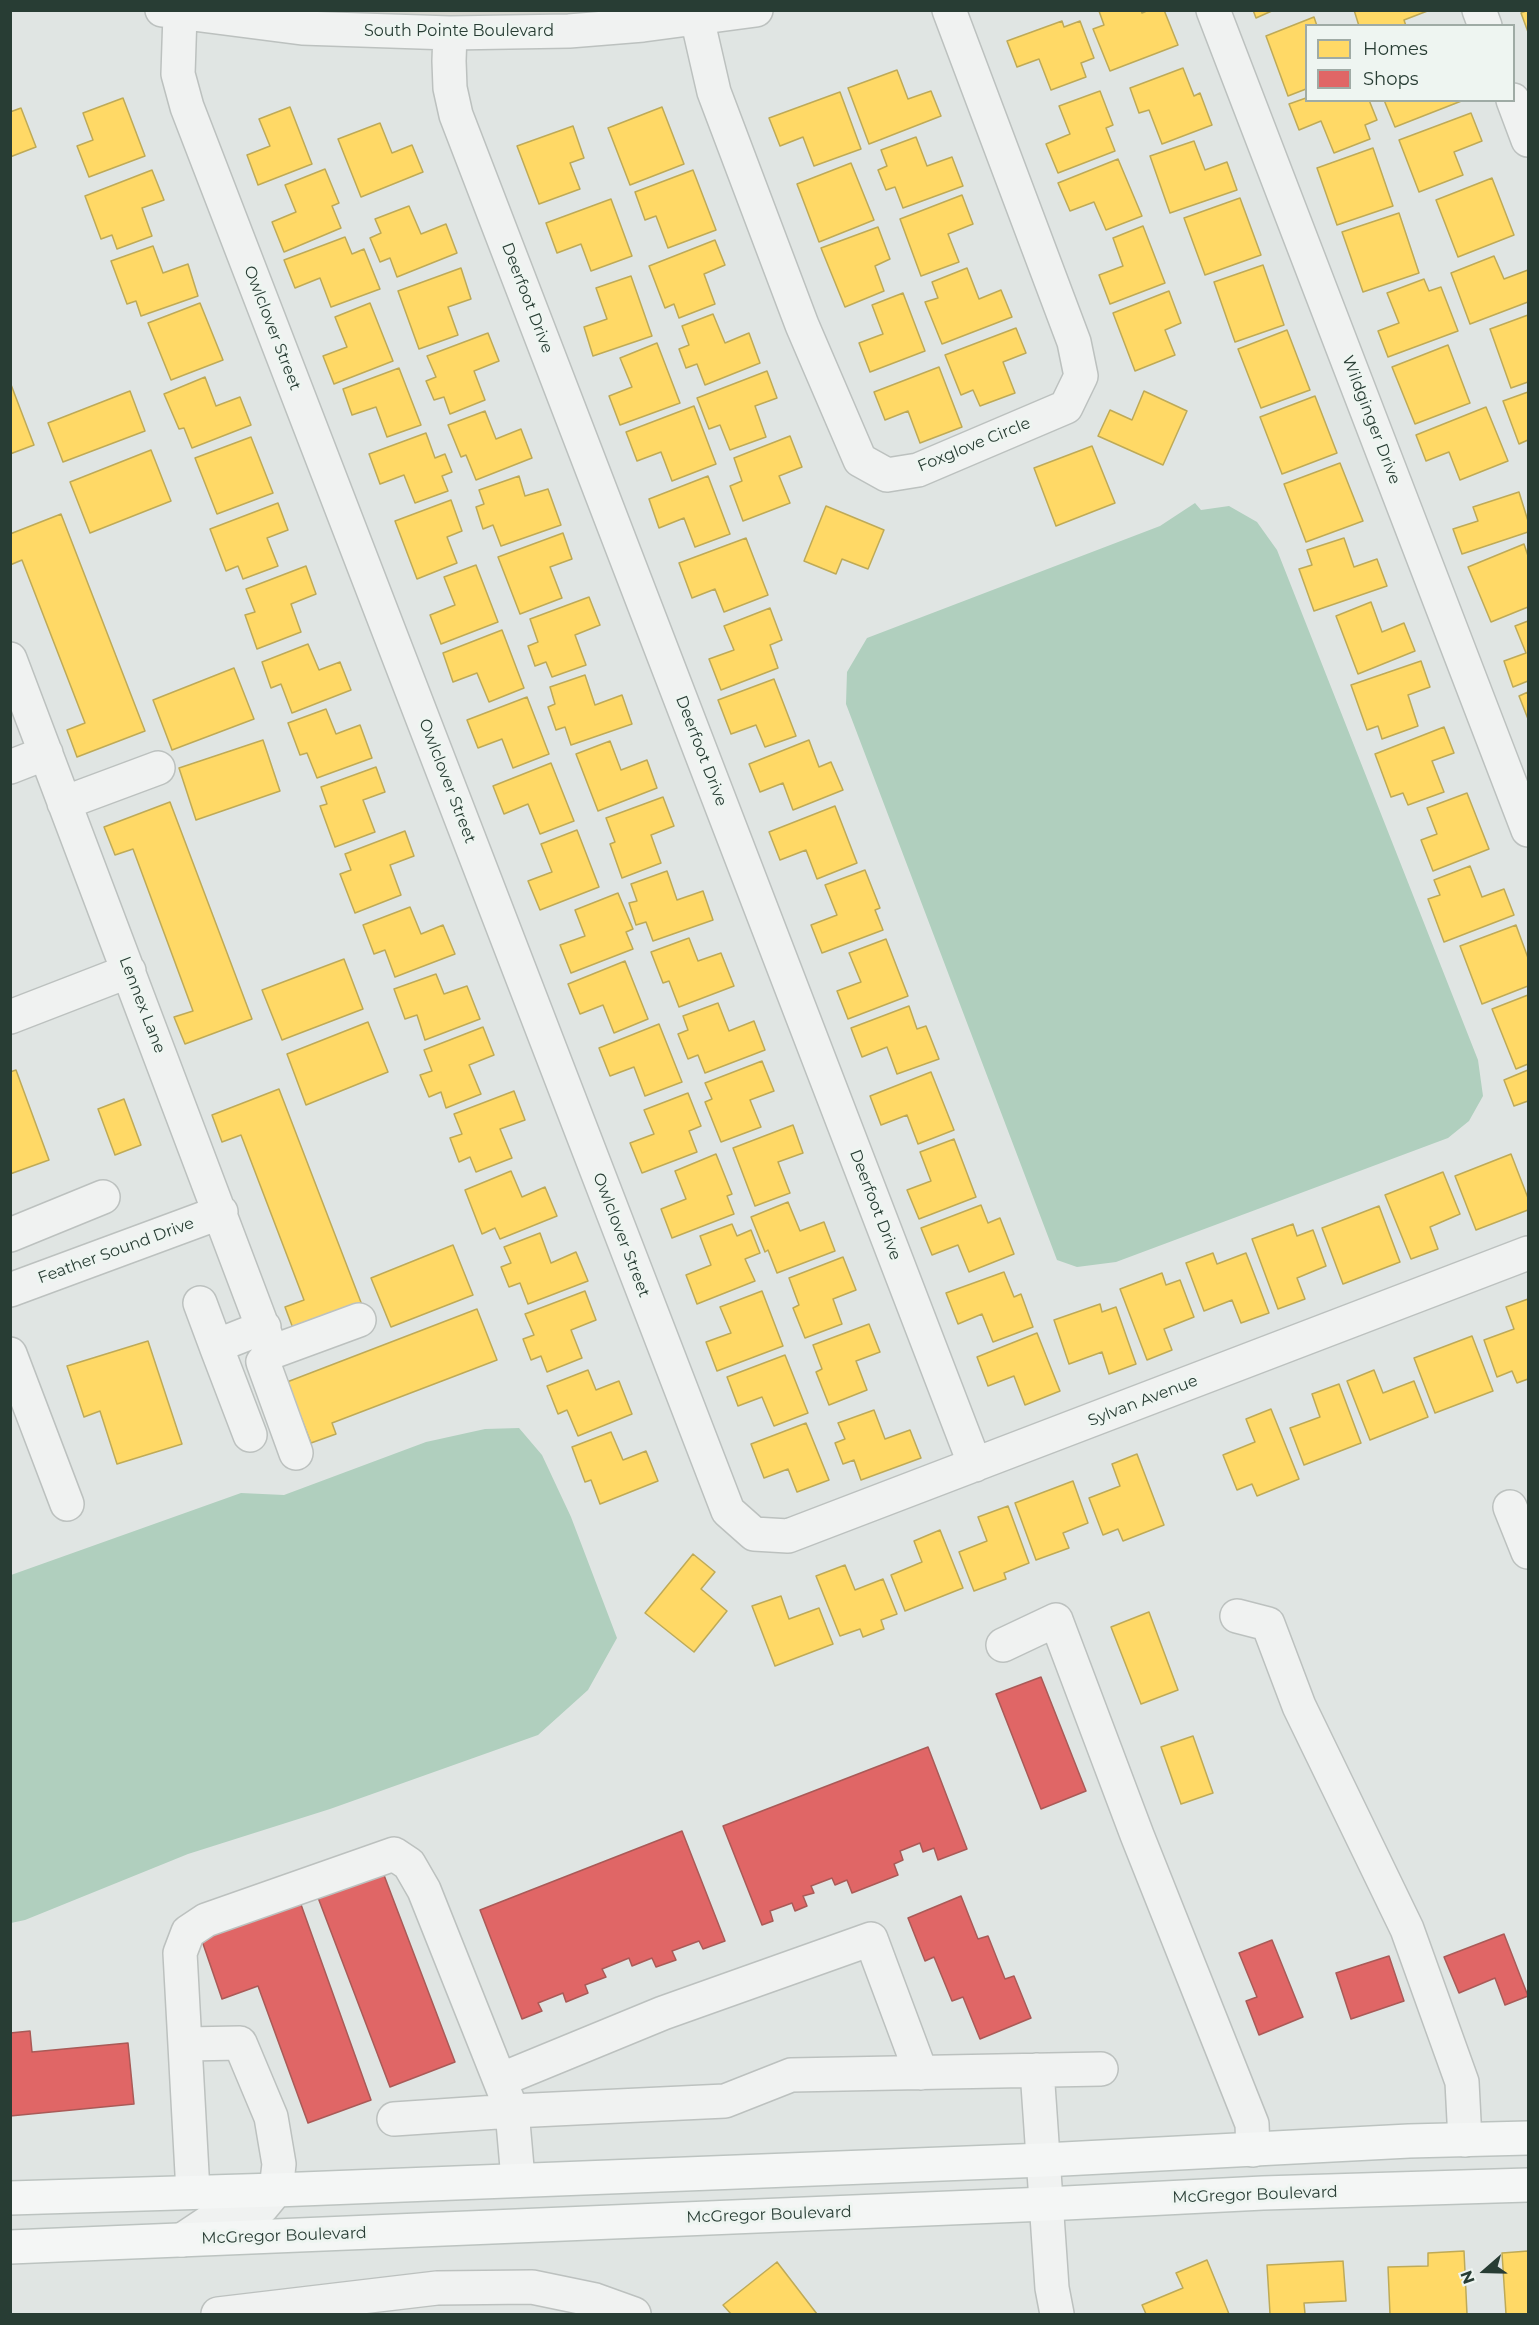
<!DOCTYPE html>
<style>
body{margin:0}
#map{position:relative;width:1539px;height:2325px;overflow:hidden;background:#e0e5e3;font-family:Montserrat,sans-serif}
canvas{display:block}
.frame{position:absolute;inset:0;border:12px solid #283d34;pointer-events:none}
.legend{position:absolute;left:1305px;top:24px;width:210px;height:78px;box-sizing:border-box;background:#eef5f1;border:2px solid #9faba5;margin:0;padding:8px 10px;list-style:none;font-size:18px;color:#283d34}
.legend li{display:flex;align-items:center;gap:12px;height:30px}
.legend b{width:30px;border:2px solid #9faba5}
.north{position:absolute;left:1455px;top:2241px;width:60px;height:60px;-webkit-text-stroke:4px #eef5f1;paint-order:stroke;rotate:250deg;font-size:16px;font-weight:700;line-height:24px;text-align:center;color:#283d34}
.north::after{content:'';display:block;margin:auto;width:21px;height:27px;background:#283d34;clip-path:polygon(50% 0,100% 100%,50% 72%,0 100%)}
</style>
<div id="map">
<canvas width="1539" height="2325"></canvas>
<div class="frame"></div>
<ul class="legend">
<li><b style="height:16px;background:#ffd966"></b>Homes</li>
<li><b style="height:16px;background:#e06666"></b>Shops</li>
</ul>
<div class="north">N</div>
</div>
<script>
const g = document.querySelector('canvas').getContext('2d');
g.lineJoin = 'round';
function fillPath(path, color) {
  g.fillStyle = color;
  g.fill(path, 'evenodd');
}
function poly(rows) {
  const path = new Path2D();
  for (const r of rows) {
    path.moveTo(r[0], r[1]);
    for (let i = 2; i < r.length; i += 2) path.lineTo(r[i], r[i + 1]);
  }
  return path;
}
function strokePath(path, color, width, dash) {
  g.strokeStyle = color;
  g.lineWidth = width;
  g.lineCap = dash ? 'butt' : 'round';
  g.setLineDash(dash || []);
  g.stroke(path);
}
function drawText(font, color, halo, rows, align = 'center') {
  g.font = font + ' Montserrat,sans-serif';
  g.lineWidth = 6;
  g.setLineDash([]);
  g.textBaseline = 'middle';
  g.strokeStyle = halo;
  g.fillStyle = color;
  for (const [text, x, y, turn = 0] of rows) {
    g.save();
    g.translate(x, y);
    g.rotate((+turn || 0) * Math.PI / 180);
    g.textAlign = isNaN(turn) ? turn : align;
    if (halo) g.strokeText(text, 0, 0);
    g.fillText(text, 0, 0);
    g.restore();
  }
}
fillPath(poly([
 [269,11,650,11,608,14,525,14,421,19]
]), '#d7d7d0');
fillPath(poly([
 [1195,503,1201,510,1229,506,1257,522,1277,550,1478,1060,1483,1096,1469,1121,1448,1138,1116,1262,1077,1267,1057,1260,846,704,847,672,867,638,1160,526],
 [519,1428,542,1455,571,1517,617,1638,588,1690,538,1735,330,1809,188,1854,25,1920,11,1923,11,1575,241,1493,284,1495,426,1442,485,1429]
]), '#b0cfbe');
const homes = poly([
 [1141,10,1142,13,1149,10,1164,10,1178,45,1110,71,1093,29,1104,25,1099,11,1141,10],
 [1253,10,1274,10,1256,18,1253,10],
 [1354,10,1430,10,1404,20,1406,26,1359,26,1354,10],
 [1528,10,1528,32,1521,13,1528,10],
 [1314,17,1317,26,1306,26,1306,89,1288,96,1266,36,1314,17],
 [1062,21,1064,27,1080,21,1094,58,1081,63,1086,77,1051,90,1039,59,1017,67,1007,41,1062,21],
 [1183,68,1194,96,1200,93,1212,125,1162,144,1149,110,1139,113,1130,88,1183,68],
 [897,70,908,99,931,91,941,116,869,144,848,88,897,70],
 [1100,91,1113,125,1106,128,1115,151,1058,173,1046,144,1070,134,1059,106,1100,91],
 [840,92,861,149,814,166,803,137,780,146,769,118,840,92],
 [123,98,145,156,89,177,77,146,93,140,83,113,123,98],
 [1306,98,1306,100,1369,100,1377,120,1365,125,1370,139,1334,153,1321,121,1299,130,1289,104,1306,98],
 [1384,100,1464,100,1395,127,1384,100],
 [290,107,312,164,258,185,247,155,270,146,259,119,290,107],
 [662,107,684,164,630,185,608,128,662,107],
 [21,108,36,147,10,157,10,112,21,108],
 [1471,113,1482,141,1454,152,1463,175,1419,192,1399,140,1471,113],
 [380,123,392,153,412,145,423,172,361,197,338,139,380,123],
 [573,126,584,158,570,163,580,189,539,204,517,146,573,126],
 [916,137,927,166,952,157,963,186,903,208,895,187,886,190,878,170,887,166,881,150,916,137],
 [1194,141,1205,170,1227,162,1237,190,1170,213,1150,156,1194,141],
 [1373,148,1393,206,1337,225,1317,168,1373,148],
 [1118,159,1142,216,1106,230,1094,202,1070,211,1058,183,1118,159],
 [851,163,874,220,819,242,797,184,851,163],
 [325,169,339,203,332,206,341,228,284,252,272,222,296,212,285,185,325,169],
 [152,170,164,200,142,208,152,236,117,249,112,235,101,239,85,196,152,170],
 [693,170,716,230,668,248,656,216,645,220,635,192,693,170],
 [1492,178,1514,235,1458,257,1436,200,1492,178],
 [962,195,973,224,948,234,959,262,921,276,900,219,962,195],
 [1240,198,1261,255,1205,275,1184,218,1240,198],
 [611,199,632,256,591,271,581,244,557,253,546,223,611,199],
 [409,206,421,234,446,224,457,253,397,277,390,258,380,262,370,238,381,233,375,219,409,206],
 [1399,213,1419,273,1363,292,1342,232,1399,213],
 [1143,226,1165,283,1110,304,1099,275,1123,266,1113,238,1143,226],
 [878,227,890,259,875,266,884,291,845,307,821,248,878,227],
 [345,237,352,254,364,249,380,289,331,307,320,278,295,288,284,260,345,237],
 [715,240,725,265,704,274,715,304,679,318,674,304,665,308,649,266,715,240],
 [153,246,163,273,188,264,198,296,141,316,136,301,127,304,111,261,153,246],
 [1494,256,1504,279,1528,270,1528,302,1470,324,1451,273,1494,256],
 [1263,265,1284,325,1235,342,1214,282,1263,265],
 [461,268,471,299,448,307,458,335,419,349,398,291,461,268],
 [967,268,979,299,1001,290,1012,317,942,344,925,302,938,298,932,282,967,268],
 [631,276,652,336,593,356,584,327,607,319,596,288,631,276],
 [1424,279,1429,291,1441,287,1458,331,1388,357,1378,331,1399,323,1387,293,1424,279],
 [1169,291,1181,323,1165,330,1175,355,1135,371,1113,313,1169,291],
 [903,293,925,351,870,372,859,343,883,334,872,305,903,293],
 [200,303,223,360,171,380,148,323,200,303],
 [370,303,393,361,334,384,323,356,347,347,335,317,370,303],
 [713,314,725,343,749,333,760,363,705,385,697,364,686,368,679,349,689,345,682,326,713,314],
 [1528,315,1528,382,1511,388,1490,329,1528,315],
 [1016,328,1026,353,1003,362,1015,393,980,406,973,390,961,395,945,355,1016,328],
 [1287,330,1310,390,1261,408,1238,349,1287,330],
 [488,333,499,361,474,371,485,400,450,414,444,397,434,400,426,381,436,377,427,356,488,333],
 [657,343,680,403,620,425,609,396,632,387,620,358,657,343],
 [1448,345,1470,403,1415,424,1392,367,1448,345],
 [939,367,962,427,920,443,908,411,885,420,874,392,939,367],
 [399,368,421,425,387,437,376,407,352,415,343,389,399,368],
 [767,371,777,398,755,406,766,437,730,450,720,425,709,429,697,398,767,371],
 [205,377,216,406,240,397,251,425,192,448,184,428,179,429,164,394,205,377],
 [10,382,34,445,10,454,10,382],
 [130,391,145,431,63,462,48,423,130,391],
 [1144,391,1187,411,1163,465,1098,436,1110,410,1132,420,1144,391],
 [1528,392,1528,440,1519,444,1503,401,1528,392],
 [1315,396,1337,453,1282,474,1260,417,1315,396],
 [694,406,716,464,672,481,661,452,637,461,626,432,694,406],
 [1486,407,1508,461,1460,480,1449,452,1426,461,1416,435,1486,407],
 [485,411,496,439,521,429,532,458,476,480,466,455,461,457,448,425,485,411],
 [426,433,435,458,445,454,452,472,442,476,448,491,415,503,404,475,380,484,369,454,426,433],
 [790,436,802,467,779,476,790,503,743,521,730,486,742,481,734,458,790,436],
 [251,437,273,493,217,514,195,458,251,437],
 [1092,446,1115,503,1056,526,1034,468,1092,446],
 [151,450,171,501,90,533,70,482,151,450],
 [1340,463,1363,521,1306,542,1284,484,1340,463],
 [519,476,525,496,548,489,561,525,501,546,493,525,483,529,476,507,484,504,479,490,519,476],
 [708,476,730,534,695,547,684,518,659,528,649,499,708,476],
 [1519,492,1528,521,1528,532,1462,554,1453,529,1478,521,1473,507,1519,492],
 [451,500,462,531,447,537,457,563,417,579,395,521,451,500],
 [278,503,288,530,267,538,278,566,243,579,238,566,226,571,210,529,278,503],
 [826,506,884,530,868,569,842,559,836,574,804,561,826,506],
 [61,514,145,731,77,757,67,730,85,723,22,560,10,565,10,534,61,514],
 [563,533,572,559,550,567,562,598,520,614,498,557,563,533],
 [746,538,768,595,724,612,715,589,692,598,679,563,746,538],
 [1344,538,1354,567,1377,559,1387,586,1314,611,1299,569,1312,565,1307,550,1344,538],
 [1524,544,1528,556,1528,607,1491,622,1468,567,1524,544],
 [476,565,498,622,441,644,430,615,455,605,444,577,476,565],
 [306,566,316,594,291,604,301,632,257,649,245,615,255,612,246,589,306,566],
 [589,597,600,625,575,635,586,665,552,677,546,662,535,666,528,646,538,642,530,619,589,597],
 [1371,602,1382,632,1404,623,1415,651,1358,674,1336,616,1371,602],
 [770,608,782,640,770,645,778,668,721,690,709,659,734,650,724,626,770,608],
 [1528,621,1528,681,1513,687,1504,661,1526,653,1515,626,1528,621],
 [502,630,524,688,489,702,477,673,453,682,443,653,502,630],
 [308,644,319,670,340,662,351,690,292,713,281,684,271,688,262,662,308,644],
 [1421,661,1430,687,1408,695,1418,726,1382,739,1378,726,1367,730,1351,685,1421,661],
 [234,668,254,719,172,750,153,700,234,668],
 [585,675,595,705,622,695,632,724,571,745,565,727,556,730,548,707,555,704,550,687,585,675],
 [774,679,796,736,765,747,756,725,731,734,718,700,774,679],
 [1528,692,1528,719,1519,696,1528,692],
 [527,697,549,754,513,768,502,739,478,748,467,720,527,697],
 [326,709,336,734,360,725,372,758,317,778,307,753,300,755,288,723,326,709],
 [1444,727,1454,753,1432,761,1444,792,1408,805,1403,793,1391,797,1375,754,1444,727],
 [263,740,280,791,196,820,179,768,263,740],
 [809,740,819,767,831,762,843,790,793,810,783,783,760,792,749,764,809,740],
 [610,741,621,770,647,760,657,788,598,811,576,754,610,741],
 [551,763,574,821,540,834,528,804,504,814,493,786,551,763],
 [376,767,385,792,363,800,375,832,335,847,320,806,327,804,321,787,376,767],
 [1467,793,1489,849,1433,871,1421,840,1437,834,1427,808,1467,793],
 [663,797,674,826,651,835,661,863,622,878,610,844,615,842,606,818,663,797],
 [170,802,252,1019,185,1044,174,1017,193,1011,133,849,115,855,104,827,170,802],
 [835,806,857,863,817,879,806,850,780,860,769,832,835,806],
 [577,830,599,887,540,910,528,881,552,872,541,844,577,830],
 [405,831,414,856,390,865,401,895,355,913,340,874,351,870,345,854,405,831],
 [1470,866,1482,897,1504,889,1514,915,1444,942,1428,899,1440,895,1434,880,1470,866],
 [865,870,880,908,875,910,883,930,822,953,811,925,837,915,825,885,865,870],
 [667,871,677,900,703,891,713,920,653,941,646,922,636,925,629,903,637,901,631,884,667,871],
 [618,893,633,929,626,932,633,949,571,973,560,945,585,936,575,910,618,893],
 [410,907,421,934,443,925,455,954,395,977,385,950,374,954,363,925,410,907],
 [1516,925,1528,958,1528,986,1482,1004,1460,946,1516,925],
 [689,938,698,961,721,953,734,986,679,1007,669,981,663,983,651,952,689,938],
 [886,939,908,996,848,1019,837,991,861,982,849,953,886,939],
 [344,959,363,1009,282,1040,262,990,344,959],
 [625,961,648,1019,614,1033,603,1005,580,1014,568,984,625,961],
 [436,974,444,994,467,986,480,1019,425,1040,417,1015,405,1019,394,989,436,974],
 [1528,995,1528,1064,1516,1069,1492,1009,1528,995],
 [718,1003,729,1031,754,1021,765,1050,705,1073,698,1055,688,1059,678,1034,688,1030,683,1016,718,1003],
 [909,1006,917,1029,926,1026,939,1059,897,1074,887,1047,862,1057,851,1028,909,1006],
 [368,1022,388,1072,306,1105,287,1054,368,1022],
 [659,1024,682,1082,645,1096,634,1067,610,1076,599,1048,659,1024],
 [483,1027,494,1055,469,1065,481,1094,446,1108,441,1092,429,1097,420,1075,432,1071,424,1050,483,1027],
 [762,1061,774,1091,750,1100,761,1127,721,1142,705,1102,712,1099,705,1083,762,1061],
 [16,1070,49,1160,10,1174,10,1072,16,1070],
 [1528,1070,1528,1104,1528,1101,1514,1106,1504,1080,1528,1070],
 [931,1072,954,1130,918,1144,907,1115,881,1125,870,1096,931,1072],
 [279,1089,362,1305,294,1331,285,1307,304,1300,241,1135,222,1142,212,1115,279,1089],
 [514,1091,525,1120,500,1129,512,1158,476,1172,470,1157,459,1162,450,1138,462,1134,454,1114,514,1091],
 [688,1093,701,1126,689,1131,697,1152,642,1173,630,1143,654,1134,644,1110,688,1093],
 [124,1099,141,1145,115,1155,98,1109,124,1099],
 [793,1125,803,1153,778,1162,790,1193,755,1206,733,1148,793,1125],
 [954,1139,976,1197,919,1219,907,1190,931,1181,920,1152,954,1139],
 [716,1154,732,1194,727,1196,734,1214,672,1238,661,1209,686,1199,675,1171,716,1154],
 [1511,1154,1528,1198,1528,1210,1476,1230,1455,1176,1511,1154],
 [511,1171,522,1197,545,1187,557,1216,500,1239,495,1228,482,1234,465,1190,511,1171],
 [1443,1172,1460,1214,1430,1227,1438,1249,1411,1259,1385,1195,1443,1172],
 [788,1202,800,1231,824,1222,835,1251,777,1273,768,1250,765,1252,751,1217,788,1202],
 [981,1205,988,1223,1000,1218,1014,1254,969,1272,958,1245,932,1255,921,1228,981,1205],
 [1379,1206,1400,1262,1343,1284,1322,1228,1379,1206],
 [732,1224,737,1236,751,1230,760,1253,745,1259,755,1281,697,1304,686,1275,711,1265,700,1236,732,1224],
 [1293,1224,1297,1236,1313,1230,1326,1266,1297,1278,1305,1299,1278,1309,1252,1239,1293,1224],
 [540,1233,551,1263,576,1252,588,1281,528,1304,520,1283,509,1287,501,1267,511,1263,504,1247,540,1233],
 [453,1245,473,1295,391,1327,371,1278,453,1245],
 [1213,1253,1217,1264,1246,1253,1269,1313,1241,1323,1232,1300,1204,1311,1186,1263,1213,1253],
 [843,1257,856,1290,833,1299,842,1324,805,1338,793,1308,799,1305,789,1278,843,1257],
 [1004,1272,1014,1297,1021,1294,1033,1327,993,1342,982,1314,958,1324,946,1293,1004,1272],
 [1162,1273,1166,1285,1180,1280,1194,1317,1164,1329,1172,1350,1147,1360,1120,1289,1162,1273],
 [585,1291,596,1320,571,1330,582,1358,547,1372,541,1356,531,1360,523,1339,534,1335,525,1314,585,1291],
 [762,1291,783,1346,717,1371,706,1342,731,1333,720,1307,762,1291],
 [1528,1299,1528,1379,1517,1383,1512,1371,1497,1377,1484,1340,1514,1329,1506,1307,1528,1299],
 [1100,1304,1102,1312,1116,1307,1136,1364,1109,1374,1102,1352,1069,1364,1054,1320,1100,1304],
 [477,1309,497,1360,332,1423,336,1434,311,1443,287,1382,477,1309],
 [869,1324,880,1352,856,1361,867,1390,829,1405,816,1372,822,1369,813,1345,869,1324],
 [1037,1333,1060,1391,1025,1405,1014,1376,988,1386,977,1357,1037,1333],
 [1472,1336,1493,1391,1435,1413,1414,1358,1472,1336],
 [148,1341,182,1444,117,1464,100,1411,84,1417,67,1366,148,1341],
 [785,1355,808,1413,774,1426,762,1397,738,1406,727,1377,785,1355],
 [588,1370,596,1390,619,1381,632,1414,578,1436,567,1410,558,1414,547,1386,588,1370],
 [1374,1370,1383,1393,1414,1381,1428,1417,1370,1440,1347,1381,1374,1370],
 [1339,1384,1361,1443,1304,1465,1290,1428,1320,1417,1312,1394,1339,1384],
 [1271,1409,1299,1479,1257,1496,1252,1484,1237,1490,1223,1455,1255,1442,1246,1419,1271,1409],
 [874,1410,885,1439,910,1430,921,1458,861,1480,854,1460,843,1464,835,1443,845,1439,838,1423,874,1410],
 [806,1423,829,1480,797,1492,788,1469,764,1478,751,1444,806,1423],
 [611,1432,623,1460,646,1451,658,1481,600,1504,591,1480,585,1482,572,1447,611,1432],
 [1137,1454,1164,1525,1123,1541,1118,1529,1103,1535,1089,1498,1120,1486,1112,1464,1137,1454],
 [1073,1481,1088,1523,1063,1533,1069,1548,1036,1560,1015,1503,1073,1481],
 [1008,1506,1029,1563,1004,1573,1006,1579,974,1591,959,1552,987,1541,978,1517,1008,1506],
 [940,1530,963,1588,905,1611,891,1575,922,1562,914,1541,940,1530],
 [693,1554,715,1572,701,1589,727,1611,694,1652,645,1613,693,1554],
 [845,1565,855,1590,883,1579,897,1614,881,1620,884,1629,863,1637,860,1629,840,1636,816,1576,845,1565],
 [781,1596,789,1619,819,1608,833,1644,775,1666,752,1606,781,1596],
 [1149,1612,1178,1690,1141,1704,1111,1627,1149,1612],
 [1193,1736,1213,1793,1181,1804,1161,1747,1193,1736],
 [1464,2251,1467,2314,1390,2314,1388,2267,1428,2266,1428,2253,1464,2251],
 [1528,2251,1528,2314,1506,2314,1502,2253,1528,2251],
 [1207,2260,1229,2314,1146,2314,1142,2305,1183,2288,1176,2273,1207,2260],
 [1343,2261,1346,2301,1304,2303,1305,2314,1270,2314,1267,2265,1343,2261],
 [777,2262,817,2314,731,2314,723,2305,777,2262]
]);
fillPath(homes, '#ffd966');
strokePath(homes, '#beaa57', 1.5);
const shops = poly([
 [1041,1677,1086,1791,1041,1809,996,1694,1041,1677],
 [928,1747,967,1849,938,1860,934,1848,923,1852,920,1843,900,1851,903,1860,894,1864,898,1875,852,1893,847,1880,835,1885,832,1878,811,1886,814,1893,803,1896,807,1906,795,1911,792,1903,770,1911,773,1921,762,1925,723,1826,928,1747],
 [682,1831,725,1941,703,1949,699,1941,672,1951,676,1960,656,1967,652,1958,632,1966,629,1958,602,1969,606,1977,585,1985,588,1993,566,2002,563,1993,538,2003,542,2011,522,2019,480,1910,682,1831],
 [379,1862,455,2062,390,2087,314,1887,379,1862],
 [961,1896,978,1939,988,1936,1005,1979,1014,1976,1031,2018,980,2039,963,1997,952,2001,934,1957,925,1961,908,1918,961,1896],
 [299,1899,371,2100,308,2123,258,1986,222,1999,200,1935,299,1899],
 [1504,1934,1528,1996,1505,2005,1495,1978,1459,1993,1444,1957,1504,1934],
 [1272,1940,1303,2017,1259,2035,1246,2001,1257,1997,1239,1953,1272,1940],
 [1389,1956,1404,2001,1351,2019,1336,1973,1389,1956],
 [30,2031,32,2052,128,2043,134,2104,10,2116,10,2033,30,2031]
]);
fillPath(shops, '#e06666');
strokePath(shops, '#a95a57', 1.5);
const minor = poly([
 [162,10,302,28,450,33,569,31,643,25,756,10],
 [1213,10,1528,830],
 [1479,10,1485,26],
 [180,14,178,74,187,107,728,1511,754,1534,788,1536,1528,1253],
 [697,18,714,92,802,325,860,460,887,475,918,470,1066,407,1081,376,1074,342,949,10],
 [450,33,449,61,450,88,456,115,975,1465],
 [1513,100,1528,140],
 [10,659,272,1352],
 [10,767,46,753],
 [64,803,158,768],
 [10,1017,129,971],
 [10,1235,103,1197],
 [10,1290,221,1212],
 [200,1303,216,1346],
 [10,1354,67,1504],
 [250,1435,216,1346,264,1327],
 [296,1453,263,1362,272,1352,359,1320],
 [1510,1507,1528,1552],
 [1237,1616,1268,1624,1299,1706,1407,1929,1462,2082,1465,2140],
 [1003,1645,1056,1620,1137,1835,1252,2124,1253,2150],
 [1037,2070,1052,2288,1057,2314],
 [500,2080,663,2013,871,1939,921,2073],
 [394,2119,512,2111,725,2101,791,2075,1101,2069],
 [193,2192,180,1953,188,1932,206,1920,394,1854,409,1864,424,1890,512,2111,518,2179],
 [182,2240,215,2218,250,2212,262,2207,276,2190,279,2164,271,2117,240,2043,186,2044],
 [218,2314,437,2288,532,2287,595,2300,634,2314]
]);
const major = poly([
 [10,2198,276,2190,1044,2160,1409,2141,1528,2138],
 [10,2247,1046,2204,1263,2193,1528,2185]
]);
strokePath(minor, '#bcc1bf', 36);
strokePath(major, '#bcc3c0', 36);
strokePath(minor, '#f0f2f1', 33);
strokePath(major, '#f4f6f5', 33);
drawText('16px', '#283d34', '#eef5f1', [
 ["South Pointe Boulevard",459,31],
 ["Deerfoot Drive",527,298,69],
 ["Owlclover Street",272,328,69],
 ["Wildginger Drive",1371,420,69],
 ["Foxglove Circle",974,445,-22],
 ["Deerfoot Drive",701,751,69],
 ["Owlclover Street",447,781,69],
 ["Lennex Lane",142,1005,69],
 ["Deerfoot Drive",875,1205,69],
 ["Owlclover Street",621,1235,69],
 ["Feather Sound Drive",116,1251,-20],
 ["Sylvan Avenue",1143,1401,-21],
 ["McGregor Boulevard",1255,2195,-2],
 ["McGregor Boulevard",769,2215,-2],
 ["McGregor Boulevard",284,2236,-2]
]);
</script>
